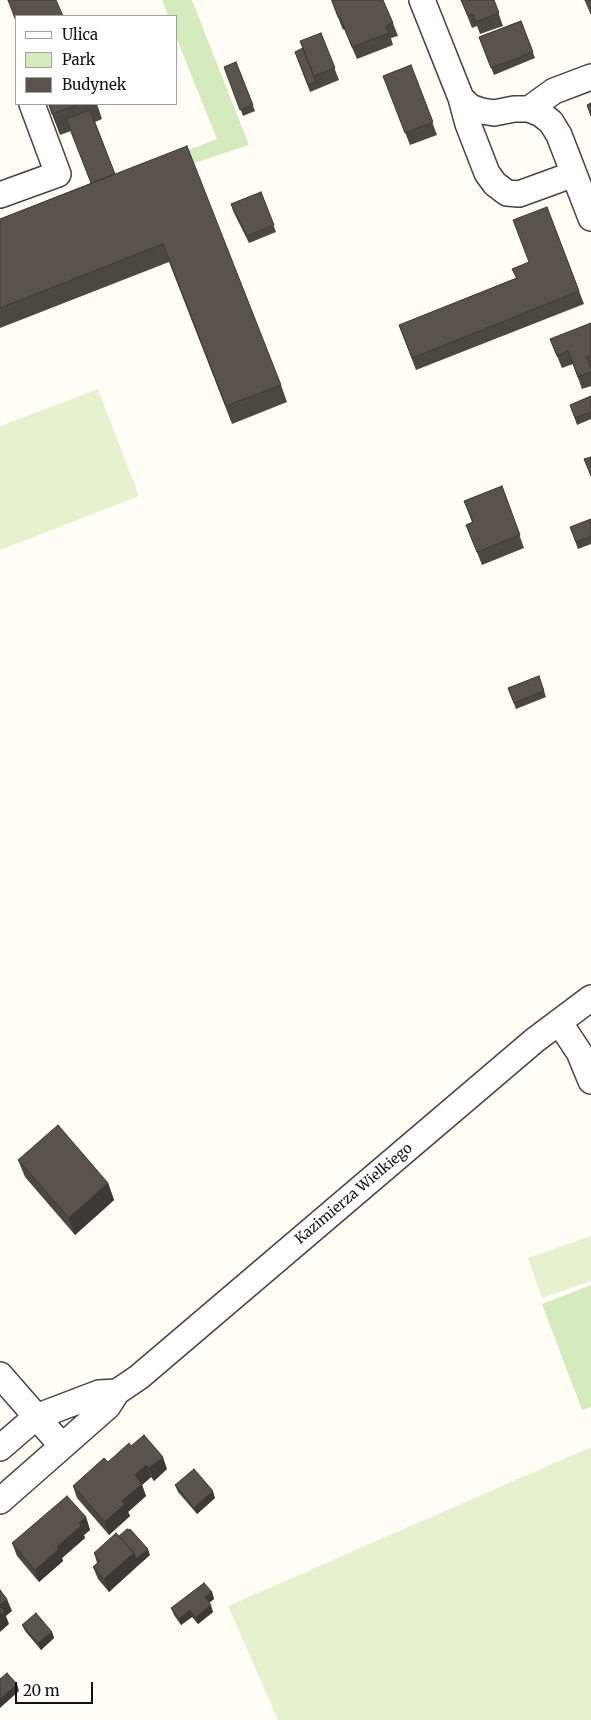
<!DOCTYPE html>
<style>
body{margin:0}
#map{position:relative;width:591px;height:1720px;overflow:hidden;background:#fffdf5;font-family:Merriweather,serif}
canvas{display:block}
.legend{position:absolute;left:15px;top:15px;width:162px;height:90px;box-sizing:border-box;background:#fff;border:1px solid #a0a0a0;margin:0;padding:6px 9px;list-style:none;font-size:15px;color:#111}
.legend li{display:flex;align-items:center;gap:10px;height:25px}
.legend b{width:25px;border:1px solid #a0a0a0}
.scale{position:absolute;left:15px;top:1682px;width:78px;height:22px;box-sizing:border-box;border:2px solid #111;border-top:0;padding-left:6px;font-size:15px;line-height:18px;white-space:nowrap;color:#111;-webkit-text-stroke:4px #fff;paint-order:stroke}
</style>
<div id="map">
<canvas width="591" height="1720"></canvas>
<ul class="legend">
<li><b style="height:6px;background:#fff"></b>Ulica</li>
<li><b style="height:14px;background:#d5ebbd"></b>Park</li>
<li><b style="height:14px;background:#5a524d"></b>Budynek</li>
</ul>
<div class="scale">20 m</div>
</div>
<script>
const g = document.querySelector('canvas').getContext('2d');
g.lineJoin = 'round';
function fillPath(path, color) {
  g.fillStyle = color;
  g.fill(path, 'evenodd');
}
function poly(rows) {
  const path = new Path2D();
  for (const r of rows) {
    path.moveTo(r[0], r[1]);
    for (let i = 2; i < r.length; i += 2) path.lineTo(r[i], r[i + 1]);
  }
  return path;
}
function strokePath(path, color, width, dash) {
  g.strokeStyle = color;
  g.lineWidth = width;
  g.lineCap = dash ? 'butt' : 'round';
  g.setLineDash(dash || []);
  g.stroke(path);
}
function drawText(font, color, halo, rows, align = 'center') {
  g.font = font + ' Merriweather,serif';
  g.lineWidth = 5;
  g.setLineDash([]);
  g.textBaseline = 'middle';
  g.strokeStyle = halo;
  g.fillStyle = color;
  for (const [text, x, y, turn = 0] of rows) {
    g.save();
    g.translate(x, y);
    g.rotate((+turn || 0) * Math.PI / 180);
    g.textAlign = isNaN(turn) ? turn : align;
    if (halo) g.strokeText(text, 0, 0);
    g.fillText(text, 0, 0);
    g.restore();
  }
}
fillPath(poly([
 [162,0,192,0,249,145,194,163,188,150,217,139,176,37,176,16,168,16],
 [591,1285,591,1407,582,1410,542,1304]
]), '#d5ebbd');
fillPath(poly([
 [98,389,139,496,0,550,0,426],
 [591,1236,591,1281,542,1298,528,1258],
 [591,1447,591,1720,278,1720,228,1606]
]), '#e6f2cf');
const minor = poly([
 [422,0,461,98,470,107,482,111,494,113,514,109,529,109,541,114,551,122,559,135,591,218],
 [461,98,468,124,487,173,495,184,507,193,519,194,574,174],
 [529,109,554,91,591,77],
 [0,195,58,174,32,104],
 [559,1022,579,1052,591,1081],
 [0,1375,62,1446],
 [0,1448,36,1417,99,1393,117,1392],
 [0,1501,108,1406,117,1392,139,1377,535,1040,591,998]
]);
strokePath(minor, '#444', 28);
strokePath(minor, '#fff', 25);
fillPath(poly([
 [331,0,393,23,398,36,391,38,393,45,357,59,344,29,343,30],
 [461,0,494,0,503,26,480,34,477,26,472,28],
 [521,21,535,58,494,75,479,37],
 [321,33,339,80,310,92,295,52,303,48],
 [236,62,255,111,243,116,224,67],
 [411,65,437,135,410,145,383,76],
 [48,104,97,104,102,119,95,122,115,174,281,385,287,402,232,424,169,262,0,328,0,219,91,183,71,131,60,135],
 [261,192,276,232,249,243,233,211,231,204],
 [547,207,584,304,416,370,399,325,516,278,512,269,528,263],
 [591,324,591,386,582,389,573,364,562,368,550,339],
 [591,396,591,419,577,425,570,405],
 [502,486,524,548,482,565,466,525,472,522,464,501],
 [591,519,591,544,578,549,570,527],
 [539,676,546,697,516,709,508,688],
 [18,1160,108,1183,114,1200,75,1235,25,1177],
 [131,1446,167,1469,154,1481,151,1477,142,1485,146,1496,128,1512,130,1516,109,1535,77,1498,73,1486],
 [175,1485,215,1498,197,1514,178,1492],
 [86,1517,90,1530,84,1535,85,1538,62,1558,63,1561,39,1582,17,1556,12,1543],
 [94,1553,150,1555,109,1592,98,1579,93,1567,97,1563],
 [212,1592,214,1599,209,1603,213,1612,198,1624,192,1617,181,1625,174,1615,171,1608],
 [22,1625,52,1632,54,1638,41,1650,25,1631]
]), '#4d4742');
fillPath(poly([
 [108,1183,114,1200,75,1235,69,1218],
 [163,1457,167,1469,154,1481,149,1468],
 [146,1465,151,1477,142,1485,146,1496,128,1512,130,1516,109,1535,105,1522,122,1501,135,1475],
 [213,1491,215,1498,197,1514,194,1508],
 [86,1517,90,1530,84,1535,85,1538,62,1558,63,1561,39,1582,35,1570,79,1523],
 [148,1549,150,1555,138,1565,136,1559],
 [134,1553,138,1565,109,1592,104,1579],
 [212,1592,214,1599,207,1604,205,1597],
 [7,1599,12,1611,6,1616,9,1624,0,1632,0,1605],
 [211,1605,213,1612,198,1624,195,1618],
 [190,1610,192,1617,181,1625,179,1619],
 [52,1632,54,1638,41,1650,38,1643],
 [17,1684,19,1691,0,1708,0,1699]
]), '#3f3936');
const building = poly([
 [8,0,56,0,63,16,16,16,16,21,8,0],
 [332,0,383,0,393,23,386,26,389,33,352,47,340,17,338,17,332,0],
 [461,0,494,0,499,13,475,22,473,14,468,16,461,0],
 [585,0,591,0,591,14,585,0],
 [521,21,533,52,491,68,479,37,521,21],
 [321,33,335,68,314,76,300,41,321,33],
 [303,48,316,82,308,85,295,52,303,48],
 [236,62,253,105,240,110,224,67,236,62],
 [411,65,433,122,405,133,383,76,411,65],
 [591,103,591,116,587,105,591,103],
 [49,104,79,104,52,114,49,104],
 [90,110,115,174,91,183,66,119,90,110],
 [187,146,281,385,226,406,163,244,0,308,0,219,187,146],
 [261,192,274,225,247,236,231,204,261,192],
 [547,207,579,291,412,358,399,325,517,278,512,269,529,262,513,220,547,207],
 [591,323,591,356,587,357,591,368,591,372,578,377,568,351,557,356,550,339,591,323],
 [591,396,591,412,575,418,570,405,591,396],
 [591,457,591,476,584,459,591,457],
 [502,486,520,535,477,552,466,525,473,522,464,501,502,486],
 [591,519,591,536,576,542,570,527,591,519],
 [539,676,544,691,514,703,508,688,539,676],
 [58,1125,108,1183,69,1218,18,1160,58,1125],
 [144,1435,163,1457,149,1468,146,1465,135,1475,142,1484,122,1501,125,1504,105,1522,73,1486,104,1458,108,1462,129,1443,131,1446,144,1435],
 [194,1469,213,1491,194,1508,175,1485,194,1469],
 [67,1496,86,1517,79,1523,81,1526,57,1547,59,1549,35,1570,12,1543,67,1496],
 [127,1529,128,1530,130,1529,148,1549,136,1559,134,1553,119,1536,127,1529],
 [116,1533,134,1553,104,1579,93,1567,100,1561,94,1553,116,1533],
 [204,1583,212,1592,205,1597,211,1605,195,1618,190,1610,179,1619,171,1608,204,1583],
 [0,1590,7,1599,0,1605,0,1590],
 [0,1606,5,1611,0,1615,0,1606],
 [36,1613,52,1632,38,1643,22,1625,36,1613],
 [7,1673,17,1684,0,1699,0,1679,7,1673]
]);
fillPath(building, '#5a524d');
strokePath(building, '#3f3936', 1);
drawText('14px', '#111', '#fff', [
 ["Kazimierza Wielkiego",354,1194,-40]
]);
</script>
